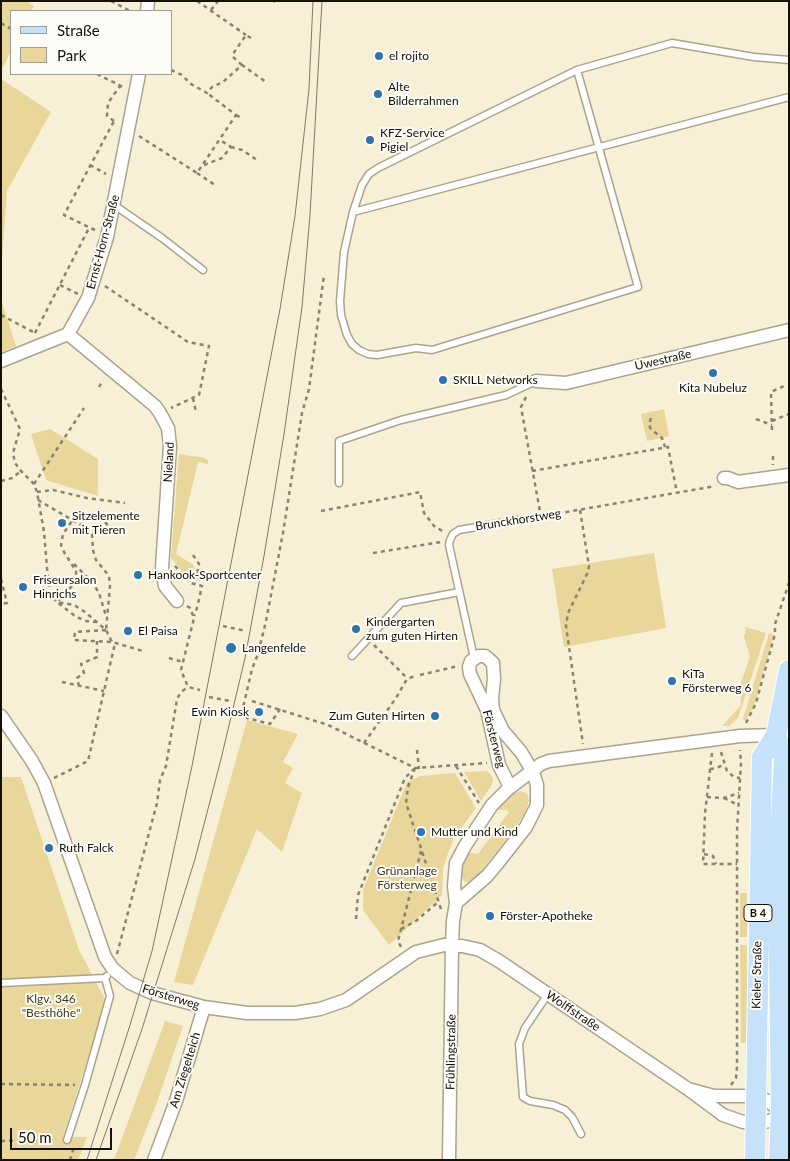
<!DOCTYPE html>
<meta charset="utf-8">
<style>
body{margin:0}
#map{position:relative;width:790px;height:1161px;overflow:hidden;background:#f7efd6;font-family:Lato,sans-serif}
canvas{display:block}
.frame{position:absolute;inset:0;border:2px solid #141109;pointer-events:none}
.legend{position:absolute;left:10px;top:10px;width:162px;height:65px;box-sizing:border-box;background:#fefcf7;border:1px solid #a09e98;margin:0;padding:6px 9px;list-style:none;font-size:15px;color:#141109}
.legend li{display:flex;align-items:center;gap:10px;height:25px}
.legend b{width:25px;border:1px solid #a09e98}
.scale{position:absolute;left:10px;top:1128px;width:102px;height:22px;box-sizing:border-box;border:2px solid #141109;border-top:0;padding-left:6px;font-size:15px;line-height:18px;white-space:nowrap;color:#141109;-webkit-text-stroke:4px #fefcf7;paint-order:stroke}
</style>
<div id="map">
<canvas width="790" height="1161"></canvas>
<div class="frame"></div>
<ul class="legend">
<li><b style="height:6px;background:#c5e2fa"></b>Straße</li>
<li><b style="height:14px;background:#e8d69b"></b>Park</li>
</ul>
<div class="scale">50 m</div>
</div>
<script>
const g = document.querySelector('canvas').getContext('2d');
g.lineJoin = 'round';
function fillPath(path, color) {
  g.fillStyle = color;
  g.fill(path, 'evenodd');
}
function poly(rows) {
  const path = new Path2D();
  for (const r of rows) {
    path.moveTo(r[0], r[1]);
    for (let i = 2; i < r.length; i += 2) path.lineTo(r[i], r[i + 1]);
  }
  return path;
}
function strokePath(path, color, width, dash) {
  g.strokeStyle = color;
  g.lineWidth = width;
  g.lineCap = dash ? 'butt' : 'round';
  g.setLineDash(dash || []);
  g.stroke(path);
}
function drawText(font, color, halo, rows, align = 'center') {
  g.font = font + ' Lato,sans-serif';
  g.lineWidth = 4;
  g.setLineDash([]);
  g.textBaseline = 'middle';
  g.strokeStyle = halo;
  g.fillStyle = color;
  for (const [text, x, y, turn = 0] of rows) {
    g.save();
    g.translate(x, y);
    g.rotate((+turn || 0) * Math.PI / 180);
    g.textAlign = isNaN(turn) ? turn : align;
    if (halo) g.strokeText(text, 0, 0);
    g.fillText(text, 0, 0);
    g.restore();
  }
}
fillPath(poly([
 [1,1,26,1,34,6,31,11,11,11,11,51,1,71],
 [1,79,51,112,7,191,1,272],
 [1,300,16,346,1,352],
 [664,409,669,436,647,441,641,414],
 [50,429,98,459,98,496,46,480,31,434],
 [179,454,205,458,208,461,208,464,198,462,176,554,194,565,193,574,188,578,171,558],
 [654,553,666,628,564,647,552,569],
 [745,627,766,633,738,718,729,726,722,726,741,705,741,682,750,657,744,637,746,630],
 [769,633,774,635,755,703,752,710,745,721,743,719],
 [247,720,298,734,283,762,293,768,285,783,302,793,282,852,257,829,193,985,174,982],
 [487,771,492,776,493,781,491,786,481,801,464,772],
 [455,773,476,808,454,838,447,856,443,868,442,895,389,945,363,910,363,890,407,782,421,776],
 [1,777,21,777,79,950,106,1001,63,1137,87,1137,78,1160,1,1160],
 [521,791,527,794,529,800,527,807,524,815,514,829,475,879,471,882,465,882,461,877,462,865,466,852,478,854,509,812,506,810,497,810,512,794],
 [740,893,747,893,747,937,740,937],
 [740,945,747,945,748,1043,741,1043],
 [165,1021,183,1026,157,1102,134,1160,114,1160]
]), '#e8d69b');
const lane = poly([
 [577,70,638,287,432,350,416,348,377,355,368,354,359,350,352,344,347,335,341,315,340,301,344,252,353,212,362,185,369,174,378,168,577,70,672,43,754,57,789,60],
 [114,205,162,238,203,270],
 [353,212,789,97],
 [339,483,339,441,401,420,506,395,536,381],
 [352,656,401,603,459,592],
 [474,658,449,545,450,540,453,534,459,530,517,520],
 [1,983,105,978,107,976],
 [548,994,525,1028,519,1044,523,1097,530,1101,553,1105,565,1110,572,1117,581,1134],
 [67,1140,85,1085,110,996,105,978]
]);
const street = poly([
 [147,11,148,1],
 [68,334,155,406,160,413,168,428,170,446,162,568,165,586,177,601],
 [1,361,68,334,88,298,107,237,139,74],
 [536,381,566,383,789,330],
 [724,478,728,478,738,482,789,475],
 [1,716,32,761,44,783,105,957,113,969,130,983,152,993,204,1007,247,1013,295,1013,320,1009,346,1000,416,952,444,945,462,946,480,950,499,961,688,1089,723,1115,743,1122,765,1122,776,1119,781,1111,768,1101,756,1096,714,1096,688,1089],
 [456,903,487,876,497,864,526,827,537,805,537,785,533,772,521,752,503,731,493,710,492,699,494,679,493,663,485,656,479,656,471,661,469,667,470,674,487,710,499,765,510,787],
 [154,1160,176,1101,204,1007],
 [449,1160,452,945,453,921,456,903,454,886,456,863,465,846,492,805,508,789,541,764,549,761,740,736,776,735]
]);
const primary = poly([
 [776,735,784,758,778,883,781,1111,779,1160],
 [755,1160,762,757,776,735,789,670]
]);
strokePath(lane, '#aba48d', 9);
strokePath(street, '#aba48d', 15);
strokePath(primary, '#fff', 22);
strokePath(poly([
 [111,1,130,11],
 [197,1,246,35],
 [274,1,275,2],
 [211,10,218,1],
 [1,23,11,29],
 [242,65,233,57,233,54,246,35,251,38],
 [171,70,182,75,191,84,207,93,212,87,223,82,242,65,266,82],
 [97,74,125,88],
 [236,115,242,118],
 [114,121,107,116,108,103,120,86],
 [139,136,197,173,236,115,207,93],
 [231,147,242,150,257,160],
 [90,165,106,174],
 [204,165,222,158,231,147,220,140],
 [197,173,215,185],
 [95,230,64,215,114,121],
 [60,285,78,294],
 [105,286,188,342,209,346,199,395,171,408],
 [1,315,35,333],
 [35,333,89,228],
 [99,387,103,380],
 [1,389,20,429,13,453,15,463,21,471,34,484,37,492,44,532,48,580,52,596,57,602,74,605,85,612,106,630,112,642],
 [526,397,521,407,541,517],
 [193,398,196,412],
 [651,418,649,425,651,429,662,438,665,447],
 [756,419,772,425],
 [772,421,789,414],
 [772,430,771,392,786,385],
 [773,456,773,465],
 [532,471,668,447,677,493],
 [1,481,12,478,21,471],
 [34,484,84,408],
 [37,492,53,490,87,498,125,503],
 [38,500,86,528,92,534,93,550,96,560,109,576,110,586,106,630],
 [580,510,589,566,588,572,568,613,566,626,583,744],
 [321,511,420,492,424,513,434,526,444,532],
 [526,519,710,487,714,484],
 [373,553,441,542],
 [193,555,199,564,195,584],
 [74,564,92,582,99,593,106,616],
 [175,566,191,583,202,586,197,608,194,616],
 [1,579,7,603,1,604],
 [187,606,190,608,194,618,181,670,188,687,200,690],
 [97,622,85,621,75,616,57,602,73,585,76,576,76,571,64,552,61,545,63,534,72,521,83,516,93,518,105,522,110,528,109,531],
 [223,626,246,631],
 [106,630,75,632,74,640,112,642,143,651],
 [374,645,407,678],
 [169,658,183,662],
 [420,675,458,666],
 [62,682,104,691],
 [79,686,77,678,84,673,81,664,97,657,97,641],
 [209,697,230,701],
 [252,701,328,725,415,768,487,763],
 [280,709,270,724,247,718,242,712,252,669,258,654,266,621,283,533,302,413,309,389,324,275],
 [746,723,756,703,775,634,775,624,789,583],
 [364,743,396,698,407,679,415,676],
 [417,750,419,769],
 [721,752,727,771,734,777,740,778],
 [712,753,705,813,703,864,737,864],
 [456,766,479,803],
 [415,768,408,787,406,803,441,909],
 [710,769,717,768,724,764],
 [54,778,88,761,115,643],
 [707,797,724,798,739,793],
 [724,798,738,805],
 [704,854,713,856,716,864],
 [356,919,358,895,405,778,414,769],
 [401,929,416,921,438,902],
 [401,947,398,941,421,851],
 [117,954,157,803,160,780,166,766,177,699,181,692,188,687],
 [1,1084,75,1085],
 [731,1085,736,1078,737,1067,737,831,741,763,740,750],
 [1,1141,57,1140],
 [70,1160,74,1147]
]), '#898372', 2.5, [4, 4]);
strokePath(lane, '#fff', 6);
strokePath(street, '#fff', 12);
strokePath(primary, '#c5e2fa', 20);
strokePath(poly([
 [87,1160,130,1025,152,951,192,766,280,309,295,216,309,89,313,1],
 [96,1160,142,1029,195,859,221,759,245,658,264,556,284,434,302,307,310,215,322,1]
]), '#7e7969', 1);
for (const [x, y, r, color] of [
 [379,56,5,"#2e74a9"],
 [378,94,5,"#2e74a9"],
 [370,140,5,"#2e74a9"],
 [713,373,5,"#2e74a9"],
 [443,380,5,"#2e74a9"],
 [62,523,5,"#2e74a9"],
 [138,575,5,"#2e74a9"],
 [23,587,5,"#2e74a9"],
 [356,629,5,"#2e74a9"],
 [128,631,5,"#2e74a9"],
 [231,648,6,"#2e74a9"],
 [672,681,5,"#2e74a9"],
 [259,712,5,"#2e74a9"],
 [435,716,5,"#2e74a9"],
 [421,832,5,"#2e74a9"],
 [49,848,5,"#2e74a9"],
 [490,916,5,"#2e74a9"]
]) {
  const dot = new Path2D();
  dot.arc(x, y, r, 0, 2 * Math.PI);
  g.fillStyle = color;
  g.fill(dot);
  strokePath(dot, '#fefcf7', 2);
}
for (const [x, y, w] of [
 [758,913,28]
]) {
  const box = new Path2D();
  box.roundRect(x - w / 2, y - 8.5, w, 17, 4);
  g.fillStyle = '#fefcf7';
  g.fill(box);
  strokePath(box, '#141109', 1);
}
drawText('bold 11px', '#141109', null, [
 ["B 4",758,913]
]);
drawText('12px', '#141109', '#fefcf7', [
 ["el rojito",389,56],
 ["Alte",388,87],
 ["Bilderrahmen",388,101],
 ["KFZ-Service",380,133],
 ["Pigiel",380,147],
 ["SKILL Networks",453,380],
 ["Kita Nubeluz",713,388,"center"],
 ["Sitzelemente",72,516],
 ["mit Tieren",72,530],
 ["Hankook-Sportcenter",148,575],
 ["Friseursalon",33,580],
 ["Hinrichs",33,594],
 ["Kindergarten",366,622],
 ["zum guten Hirten",366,636],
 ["El Paisa",138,631],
 ["Langenfelde",242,648],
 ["KiTa",682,674],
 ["Försterweg 6",682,688],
 ["Ewin Kiosk",249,712,"right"],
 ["Zum Guten Hirten",425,716,"right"],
 ["Mutter und Kind",431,832],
 ["Ruth Falck",59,848],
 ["Förster-Apotheke",500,916]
], 'left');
drawText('12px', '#141109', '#fefcf7', [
 ["Ernst-Horn-Straße",103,242,-75],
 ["Uwestraße",663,360,-13],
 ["Nieland",169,462,-87],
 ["Brunckhorstweg",518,520,-9],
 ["Försterweg",494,739,75],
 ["Kieler Straße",757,975,-89],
 ["Försterweg",171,997,17],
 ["Wolffstraße",573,1011,34],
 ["Frühlingstraße",451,1052,-89],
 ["Am Ziegelteich",185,1070,-73]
]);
drawText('12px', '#443a19', '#fefcf7', [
 ["Grünanlage",407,871],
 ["Försterweg",407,885],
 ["Klgv. 346",51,999],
 ["\"Besthöhe\"",51,1013]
]);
</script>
